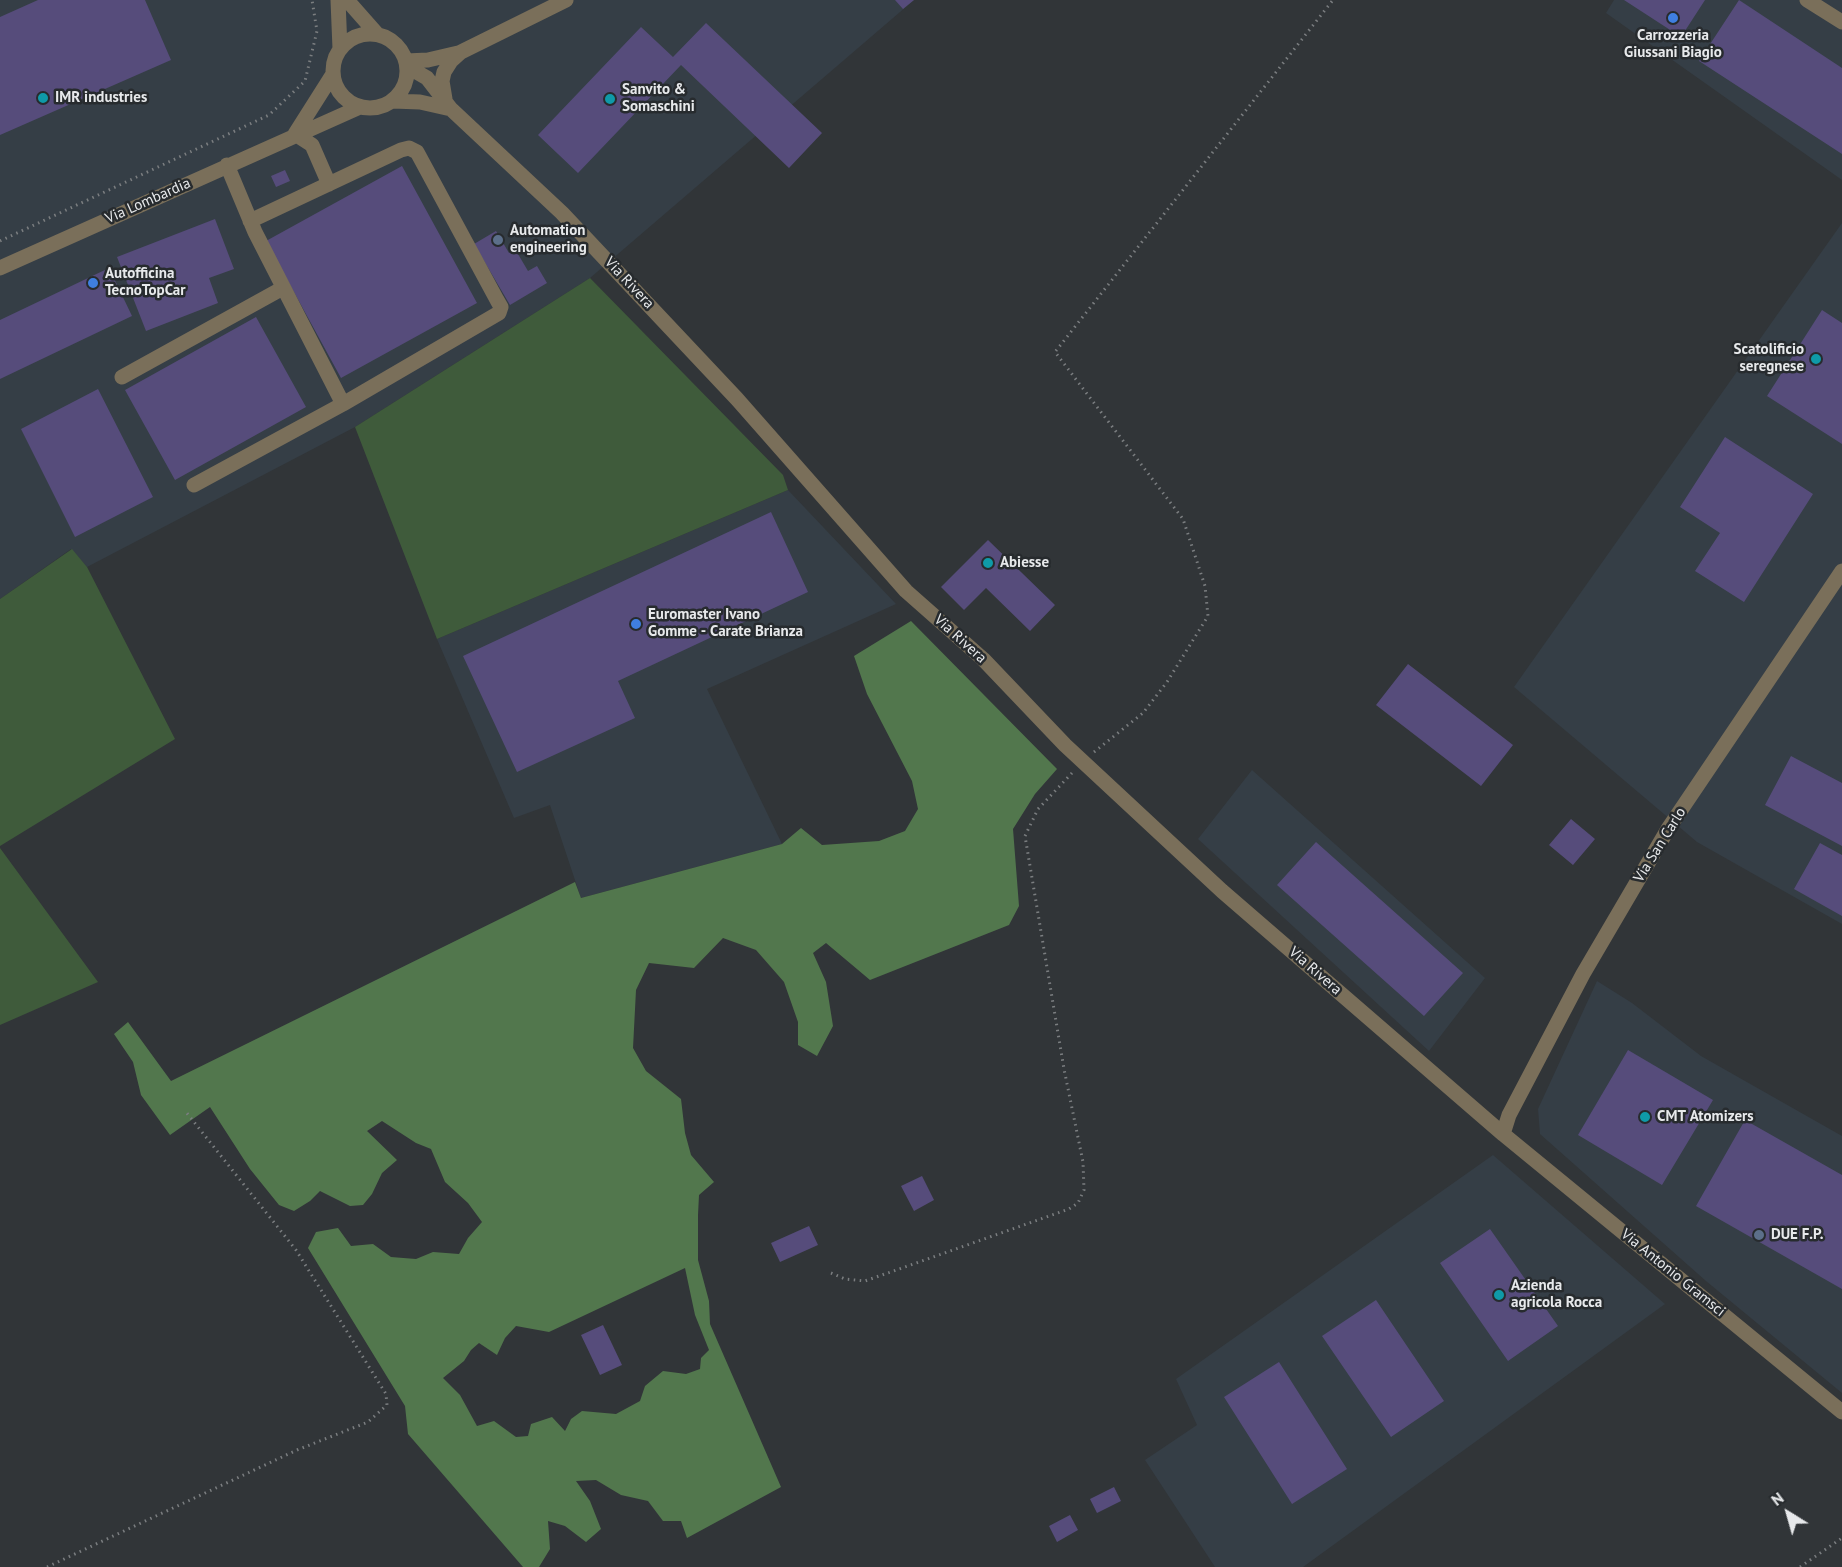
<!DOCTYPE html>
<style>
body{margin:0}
#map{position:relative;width:1842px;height:1567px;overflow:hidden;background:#313538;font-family:"PT Sans",sans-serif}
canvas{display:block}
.north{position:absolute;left:1758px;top:1483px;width:60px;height:60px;-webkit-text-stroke:4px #272b2e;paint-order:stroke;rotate:323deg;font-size:16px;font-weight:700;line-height:24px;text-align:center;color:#e7e9eb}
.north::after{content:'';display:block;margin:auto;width:21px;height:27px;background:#e7e9eb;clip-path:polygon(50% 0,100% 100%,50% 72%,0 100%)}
</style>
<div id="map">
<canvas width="1842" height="1567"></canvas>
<div class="north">N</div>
</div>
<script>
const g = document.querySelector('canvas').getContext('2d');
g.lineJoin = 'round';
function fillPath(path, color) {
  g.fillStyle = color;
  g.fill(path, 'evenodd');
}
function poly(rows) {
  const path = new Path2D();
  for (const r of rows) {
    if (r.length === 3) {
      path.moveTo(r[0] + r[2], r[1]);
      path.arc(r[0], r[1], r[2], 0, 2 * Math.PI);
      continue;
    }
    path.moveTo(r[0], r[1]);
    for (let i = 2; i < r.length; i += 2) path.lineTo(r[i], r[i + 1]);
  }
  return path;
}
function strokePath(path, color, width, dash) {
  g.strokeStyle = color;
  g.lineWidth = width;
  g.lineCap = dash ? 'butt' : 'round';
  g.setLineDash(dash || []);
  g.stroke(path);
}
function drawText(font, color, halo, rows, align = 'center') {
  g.font = font + ' "PT Sans",sans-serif';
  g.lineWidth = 5;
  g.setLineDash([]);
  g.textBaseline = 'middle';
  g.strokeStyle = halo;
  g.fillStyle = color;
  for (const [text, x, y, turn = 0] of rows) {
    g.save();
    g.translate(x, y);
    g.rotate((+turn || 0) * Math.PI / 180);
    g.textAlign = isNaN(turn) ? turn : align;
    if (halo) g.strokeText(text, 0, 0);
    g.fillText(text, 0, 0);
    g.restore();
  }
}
fillPath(poly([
 [0,0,914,0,590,278,355,427,87,567,71,549,0,599],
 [1614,0,1842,0,1842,180,1606,13],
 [1842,223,1842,924,1697,842,1514,687],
 [788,490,896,604,707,689,782,844,581,898,550,805,514,818,437,639],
 [1252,770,1485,978,1429,1051,1198,839],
 [1597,981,1632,1003,1701,1056,1842,1136,1842,1393,1706,1281,1540,1134,1538,1109],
 [1493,1155,1665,1304,1303,1567,1215,1567,1145,1460,1197,1425,1176,1379]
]), '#353e46');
fillPath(poly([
 [590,278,783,475,788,490,437,639,355,427],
 [72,549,87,567,175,739,0,846,0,599],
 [0,848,98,982,0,1025]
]), '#3f5b3b');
fillPath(poly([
 [911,621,1057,769,1035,794,1013,829,1019,906,1009,925,870,980,826,943,813,953,826,982,833,1026,817,1056,798,1045,798,1022,784,982,756,950,723,938,694,968,649,963,636,990,633,1048,646,1071,681,1099,685,1133,691,1155,714,1182,699,1195,698,1215,698,1260,709,1301,710,1324,781,1487,687,1538,681,1521,663,1521,648,1501,621,1495,596,1480,576,1481,590,1501,601,1529,586,1542,565,1526,548,1521,550,1549,539,1567,523,1567,408,1434,405,1406,308,1248,316,1232,338,1228,351,1246,373,1244,391,1257,416,1259,433,1252,459,1254,468,1238,482,1222,468,1203,445,1182,431,1149,416,1143,382,1121,367,1131,397,1160,382,1173,372,1194,363,1205,350,1206,320,1191,310,1201,294,1211,279,1205,250,1169,210,1107,170,1135,141,1095,133,1062,114,1034,128,1022,171,1081,575,882,581,898,782,844,801,828,822,845,879,841,905,831,918,809,912,781,867,694,854,656],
 [685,1268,695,1315,709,1350,701,1358,700,1369,686,1374,663,1371,645,1386,640,1401,616,1414,582,1411,571,1419,565,1431,552,1417,531,1424,528,1436,516,1437,494,1421,477,1426,460,1395,443,1378,464,1361,471,1350,479,1343,497,1355,505,1338,516,1326,549,1332]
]), '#52774d');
fillPath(poly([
 [38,0,145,0,171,60,0,135,0,17],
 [895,0,914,0,903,9],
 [1624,0,1705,0,1681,37],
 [1739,0,1842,68,1842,154,1699,61],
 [706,23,822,133,789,168,681,65,578,173,538,135,641,27,673,57],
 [402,166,477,303,341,378,266,241],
 [285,170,290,181,276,187,271,176],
 [215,219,234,269,209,278,218,303,146,331,117,257],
 [496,231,509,253,515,249,528,271,537,266,547,283,510,305,474,244],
 [109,268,132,316,0,379,0,320],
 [1822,310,1842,323,1842,444,1767,396],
 [256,317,306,407,175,480,125,390],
 [98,389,153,497,75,537,21,429],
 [1725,437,1813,494,1744,602,1695,571,1720,533,1680,507],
 [771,512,808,592,618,681,635,718,517,772,463,656],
 [988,540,1055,605,1030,631,986,588,964,610,941,587],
 [1408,664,1513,745,1481,786,1376,705],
 [1791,756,1842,783,1842,846,1765,805],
 [1571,819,1595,839,1573,865,1549,845],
 [1316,842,1463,973,1424,1016,1277,885],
 [1820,843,1842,855,1842,916,1794,889],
 [1628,1050,1713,1100,1662,1185,1578,1135],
 [1745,1120,1842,1175,1842,1289,1696,1206],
 [922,1176,934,1200,914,1211,901,1186],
 [809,1226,818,1245,780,1262,771,1243],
 [1490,1229,1558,1326,1508,1361,1440,1263],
 [1376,1300,1444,1401,1391,1437,1322,1336],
 [603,1325,622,1365,600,1375,581,1335],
 [1279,1362,1347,1469,1292,1504,1224,1397],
 [1114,1487,1121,1501,1097,1513,1090,1499],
 [1070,1515,1078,1530,1057,1542,1049,1526]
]), '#564c7b');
strokePath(poly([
 [0,241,269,115,305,81,317,31,312,0],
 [1094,752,1143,713,1167,682,1208,616,1205,586,1183,519,1055,352,1333,0],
 [831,1273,845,1279,865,1281,1069,1209,1078,1203,1084,1190,1083,1162,1064,1069,1025,836,1038,809,1072,773],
 [47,1567,297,1450,368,1422,387,1405,386,1394,296,1250,186,1112],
 [1800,1567,1842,1538]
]), '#7b7e80', 3, [1.5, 4.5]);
strokePath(poly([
 [338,0,340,49],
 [347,0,377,34],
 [1807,0,1842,22],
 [370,71,37],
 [406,61,428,60,458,53],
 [408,67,427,78,451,109,562,213,737,399,906,591,983,659,1065,745,1222,891,1503,1134,1842,1412],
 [445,99,442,81,444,72,451,61,461,52,566,0],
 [393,101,420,102,451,109],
 [295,134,333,74],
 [295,134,312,145,329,184],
 [250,221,401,150,409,148,417,152,497,300,501,307,499,313,343,404],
 [0,268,360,107],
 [122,377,283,288],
 [194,485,343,404,255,232,227,165],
 [1503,1134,1509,1115,1583,974,1668,829,1842,571]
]), '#7a6f5a', 15);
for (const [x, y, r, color] of [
 [1673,18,6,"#3f7fe0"],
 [43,98,6,"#0f9aa8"],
 [610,99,6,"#0f9aa8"],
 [498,240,6,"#5c6f8a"],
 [93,283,6,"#3f7fe0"],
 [1816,359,6,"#0f9aa8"],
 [988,563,6,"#0f9aa8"],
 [636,624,6,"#3f7fe0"],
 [1645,1117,6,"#0f9aa8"],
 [1759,1235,6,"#5c6f8a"],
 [1499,1295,6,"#0f9aa8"]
]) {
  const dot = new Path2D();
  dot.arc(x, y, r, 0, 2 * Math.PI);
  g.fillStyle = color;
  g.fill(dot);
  strokePath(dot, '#272b2e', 2);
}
drawText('bold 15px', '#e7e9eb', '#272b2e', [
 ["Carrozzeria",1673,36,"center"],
 ["Giussani Biagio",1673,53,"center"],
 ["Sanvito &",622,90],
 ["Somaschini",622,107],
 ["IMR industries",55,98],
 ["Automation",510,231],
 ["engineering",510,248],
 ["Autofficina",105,274],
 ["TecnoTopCar",105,291],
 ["Scatolificio",1804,350,"right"],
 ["seregnese",1804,367,"right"],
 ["Abiesse",1000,563],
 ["Euromaster Ivano",648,615],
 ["Gomme - Carate Brianza",648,632],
 ["CMT Atomizers",1657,1117],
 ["DUE F.P.",1771,1235],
 ["Azienda",1511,1286],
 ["agricola Rocca",1511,1303]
], 'left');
drawText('15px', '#e7e9eb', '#272b2e', [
 ["Via Lombardia",148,201,-24],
 ["Via Rivera",629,283,47],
 ["Via Rivera",960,639,42],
 ["Via San Carlo",1660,845,-58],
 ["Via Rivera",1315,971,41],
 ["Via Antonio Gramsci",1673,1273,39]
]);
</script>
